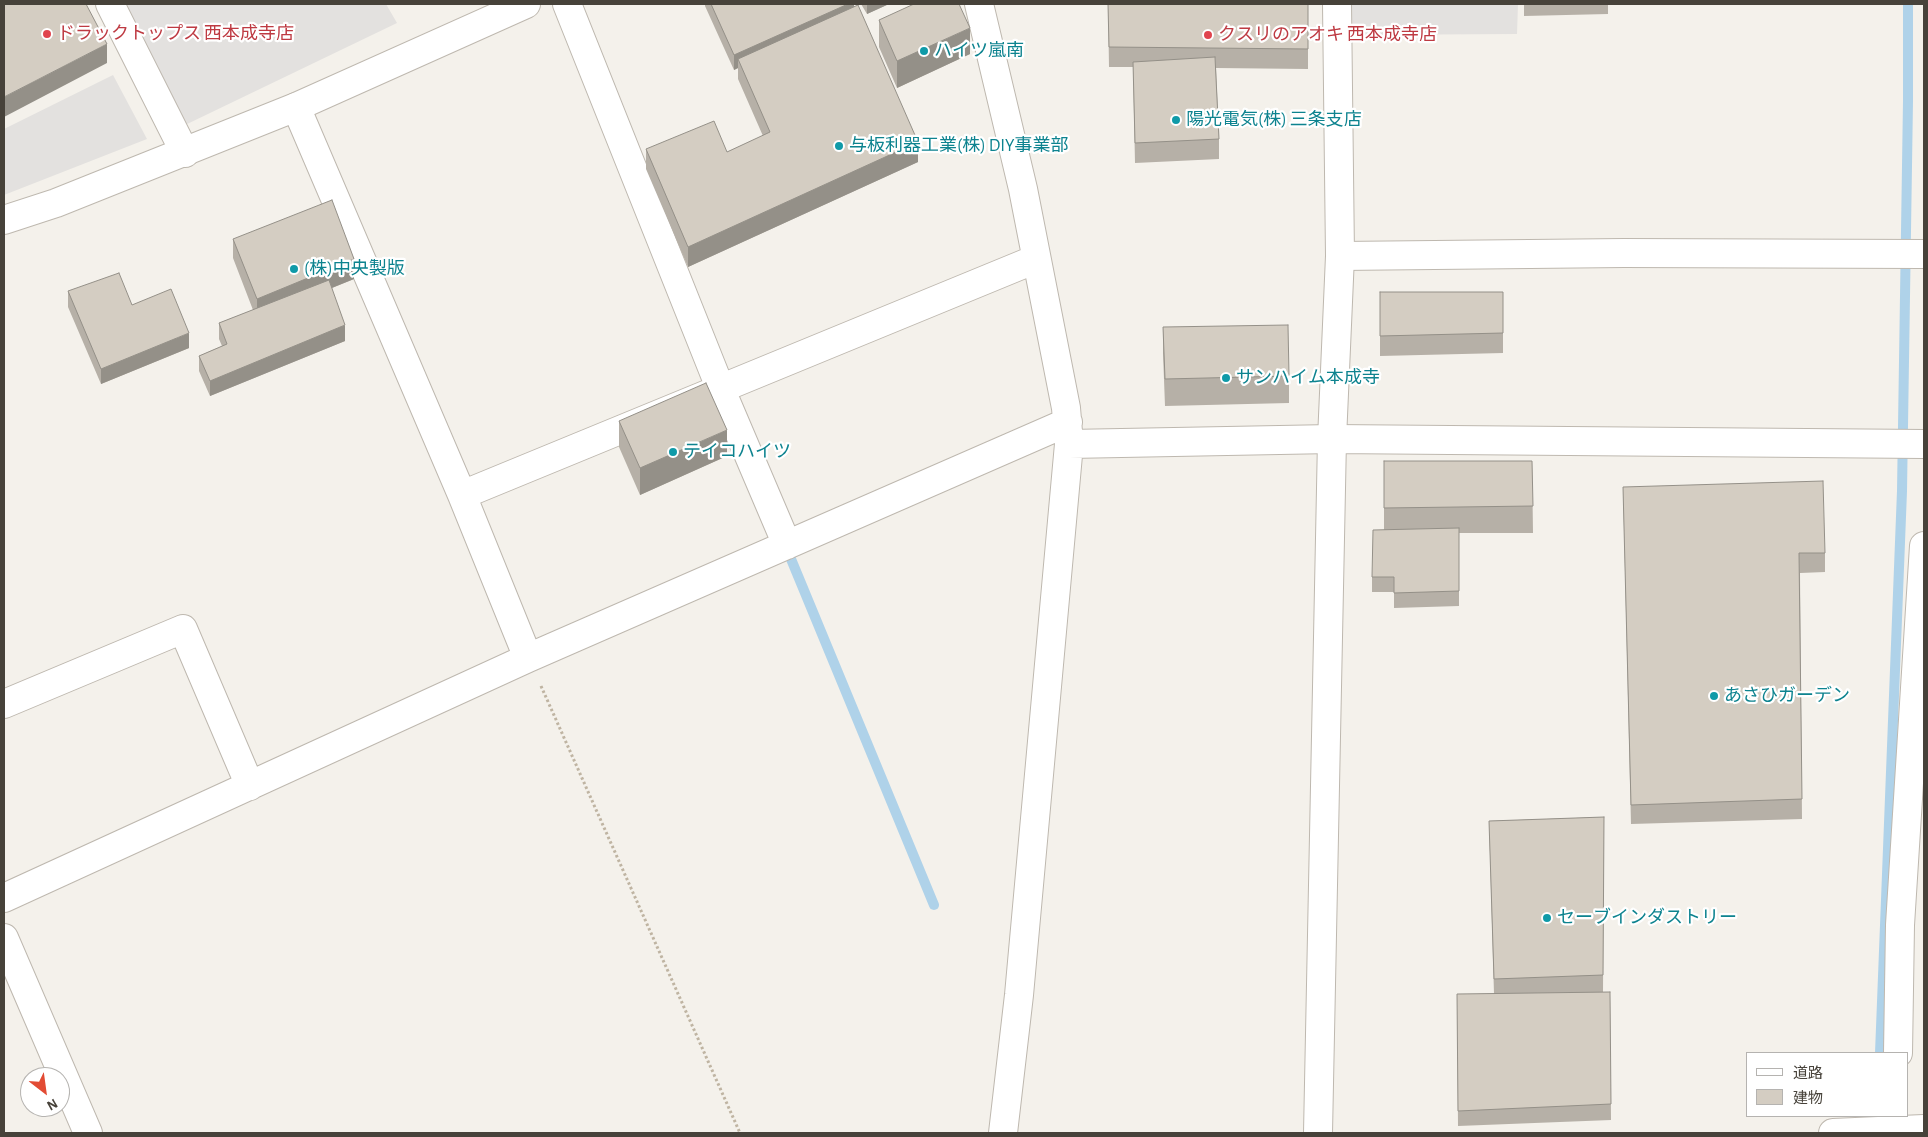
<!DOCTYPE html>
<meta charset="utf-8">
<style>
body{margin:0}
#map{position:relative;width:1928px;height:1137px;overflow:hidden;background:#f4f1eb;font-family:"Alegreya Sans","Noto Sans JP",sans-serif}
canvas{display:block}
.frame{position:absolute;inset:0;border:5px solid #47423a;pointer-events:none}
.legend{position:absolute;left:1746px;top:1052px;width:162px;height:65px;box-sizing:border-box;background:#fff;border:1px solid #b5b3b0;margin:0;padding:6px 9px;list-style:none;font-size:15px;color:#47423a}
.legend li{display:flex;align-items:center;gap:10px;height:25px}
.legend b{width:25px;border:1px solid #b5b3b0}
.north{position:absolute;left:20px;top:1067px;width:50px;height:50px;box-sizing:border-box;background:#fff;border:1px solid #b5b3b0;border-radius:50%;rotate:150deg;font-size:14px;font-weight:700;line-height:20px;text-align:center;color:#47423a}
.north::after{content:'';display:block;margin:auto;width:18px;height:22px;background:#e24b34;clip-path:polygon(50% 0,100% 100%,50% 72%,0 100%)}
</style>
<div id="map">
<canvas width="1928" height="1137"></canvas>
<div class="frame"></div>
<ul class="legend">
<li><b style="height:6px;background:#fff"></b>道路</li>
<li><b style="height:14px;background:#d4cdc2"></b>建物</li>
</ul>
<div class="north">N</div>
</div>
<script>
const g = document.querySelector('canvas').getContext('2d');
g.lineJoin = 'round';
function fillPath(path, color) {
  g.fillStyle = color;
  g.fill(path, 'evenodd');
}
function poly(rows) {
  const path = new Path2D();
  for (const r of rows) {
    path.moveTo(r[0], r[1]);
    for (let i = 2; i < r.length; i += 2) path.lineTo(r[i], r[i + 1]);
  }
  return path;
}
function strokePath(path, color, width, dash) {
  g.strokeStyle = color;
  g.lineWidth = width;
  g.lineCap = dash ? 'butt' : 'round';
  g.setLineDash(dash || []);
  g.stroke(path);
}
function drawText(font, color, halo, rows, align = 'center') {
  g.font = font + ' "Alegreya Sans","Noto Sans JP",sans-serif';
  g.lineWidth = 4.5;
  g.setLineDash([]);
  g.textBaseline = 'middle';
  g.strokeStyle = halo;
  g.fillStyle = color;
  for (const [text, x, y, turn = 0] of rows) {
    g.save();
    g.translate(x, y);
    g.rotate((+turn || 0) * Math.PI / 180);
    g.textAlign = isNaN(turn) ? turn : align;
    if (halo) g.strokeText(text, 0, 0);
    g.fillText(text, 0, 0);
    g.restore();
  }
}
fillPath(poly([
 [120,4,386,4,397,23,183,126],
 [1350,4,1518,4,1517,34,1350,35],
 [113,75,147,139,4,195,4,129]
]), '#e3e1df');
strokePath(poly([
 [791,559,934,905],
 [1880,1053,1902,491,1908,101,1908,4]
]), '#afd2e9', 10);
const minor = poly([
 [110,4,185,153],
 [567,4,721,390,787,545],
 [979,4,1023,189,1066,408,1069,444,1019,995,1003,1133],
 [296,107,462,495,528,658],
 [1340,256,1624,253,1924,254],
 [1069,444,1332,439,1924,444],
 [462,495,1036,259],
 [4,704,183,629,250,786],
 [4,898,528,658,1068,422],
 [4,938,88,1133],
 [1898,1053,1900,925,1924,546],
 [1833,1133,1924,1129]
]);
const tertiary = poly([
 [4,220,56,203,296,107,526,4],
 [1318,1133,1332,439,1340,256,1337,4]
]);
strokePath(minor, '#beb8af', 30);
strokePath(tertiary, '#beb8af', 30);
strokePath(poly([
 [541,686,740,1133]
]), '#bfb4a2', 3, [2.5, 2.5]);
strokePath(minor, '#fff', 28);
strokePath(tertiary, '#fff', 28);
fillPath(poly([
 [705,4,854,4,854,7,918,162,688,267,646,169,646,149,727,152,763,136,738,79,738,68,734,70,705,6],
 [861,4,889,4,867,14],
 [1108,4,1308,49,1308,69,1216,68,1219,139,1219,159,1135,163,1133,67,1109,67],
 [1524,4,1608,4,1608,14,1524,16],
 [879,20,970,54,897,88,879,47],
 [233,239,354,279,332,288,345,341,210,396,199,371,199,356,222,346,219,339,219,323,253,310,233,258],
 [68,291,132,305,189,348,101,384,68,307],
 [1380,292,1503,292,1503,353,1380,356],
 [1163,327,1289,376,1289,403,1165,406,1163,353],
 [619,421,727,456,640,495,619,447],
 [1384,461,1532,461,1533,533,1459,533,1459,606,1394,608,1394,592,1372,592,1372,577,1384,529],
 [1623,487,1825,553,1825,572,1800,573,1802,819,1631,824],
 [1604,817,1603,992,1610,992,1611,1120,1458,1126,1457,994,1494,994,1489,821]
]), '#b6b0a7');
fillPath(poly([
 [848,4,854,4,854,17,738,59,738,68,734,70,734,55],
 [867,4,889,4,867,14],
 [970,28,970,54,897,88,897,61],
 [107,44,107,63,4,117,4,97],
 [918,142,918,162,688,267,688,247],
 [354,259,354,279,257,318,257,299],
 [345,325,345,341,210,396,210,381],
 [189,333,189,348,101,384,101,369],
 [727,430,727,456,640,495,640,468]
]), '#949088');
const building = poly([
 [4,4,86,4,107,44,4,97,4,4],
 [711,4,848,4,734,55,711,4],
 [914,4,959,4,970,28,897,61,879,20,914,4],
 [1108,4,1308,4,1308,49,1109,47,1108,4],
 [858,5,918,142,688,247,646,149,714,121,727,152,770,132,738,59,858,5],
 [1215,57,1219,139,1135,143,1133,62,1215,57],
 [332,200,354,259,257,299,233,239,332,200],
 [119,273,132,305,171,289,189,333,101,369,68,291,119,273],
 [329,280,345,325,210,381,199,356,227,344,219,323,329,280],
 [1380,292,1503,292,1503,333,1380,336,1380,292],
 [1288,325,1289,376,1165,379,1163,327,1288,325],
 [706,383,727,430,640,468,619,421,706,383],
 [1384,461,1532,461,1533,506,1384,508,1384,461],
 [1823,481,1825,553,1799,553,1802,799,1631,805,1623,487,1823,481],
 [1459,528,1459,591,1394,593,1394,577,1372,577,1373,530,1459,528],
 [1604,817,1603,975,1494,979,1489,821,1604,817],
 [1610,992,1611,1104,1458,1111,1457,994,1610,992]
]);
fillPath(building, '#d4cdc2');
strokePath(building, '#949088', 1);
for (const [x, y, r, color] of [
 [47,34,5,"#e0444e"],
 [1208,35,5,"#e0444e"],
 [924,51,5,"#0f9aa8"],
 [1176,120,5,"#0f9aa8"],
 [839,146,5,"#0f9aa8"],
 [294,269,5,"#0f9aa8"],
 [1226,378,5,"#0f9aa8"],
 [673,452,5,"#0f9aa8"],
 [1714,696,5,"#0f9aa8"],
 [1547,918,5,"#0f9aa8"]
]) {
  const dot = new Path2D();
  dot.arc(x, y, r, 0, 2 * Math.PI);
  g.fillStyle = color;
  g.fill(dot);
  strokePath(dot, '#fff', 2);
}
drawText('18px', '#be3a42', '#fff', [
 ["ドラックトップス 西本成寺店",57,34],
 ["クスリのアオキ 西本成寺店",1218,35]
], 'left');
drawText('18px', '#0d838f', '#fff', [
 ["ハイツ嵐南",934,51],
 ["陽光電気(株) 三条支店",1186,120],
 ["与板利器工業(株) DIY事業部",849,146],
 ["(株)中央製版",304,269],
 ["サンハイム本成寺",1236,378],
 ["テイコハイツ",683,452],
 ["あさひガーデン",1724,696],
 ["セーブインダストリー",1557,918]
], 'left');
</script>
